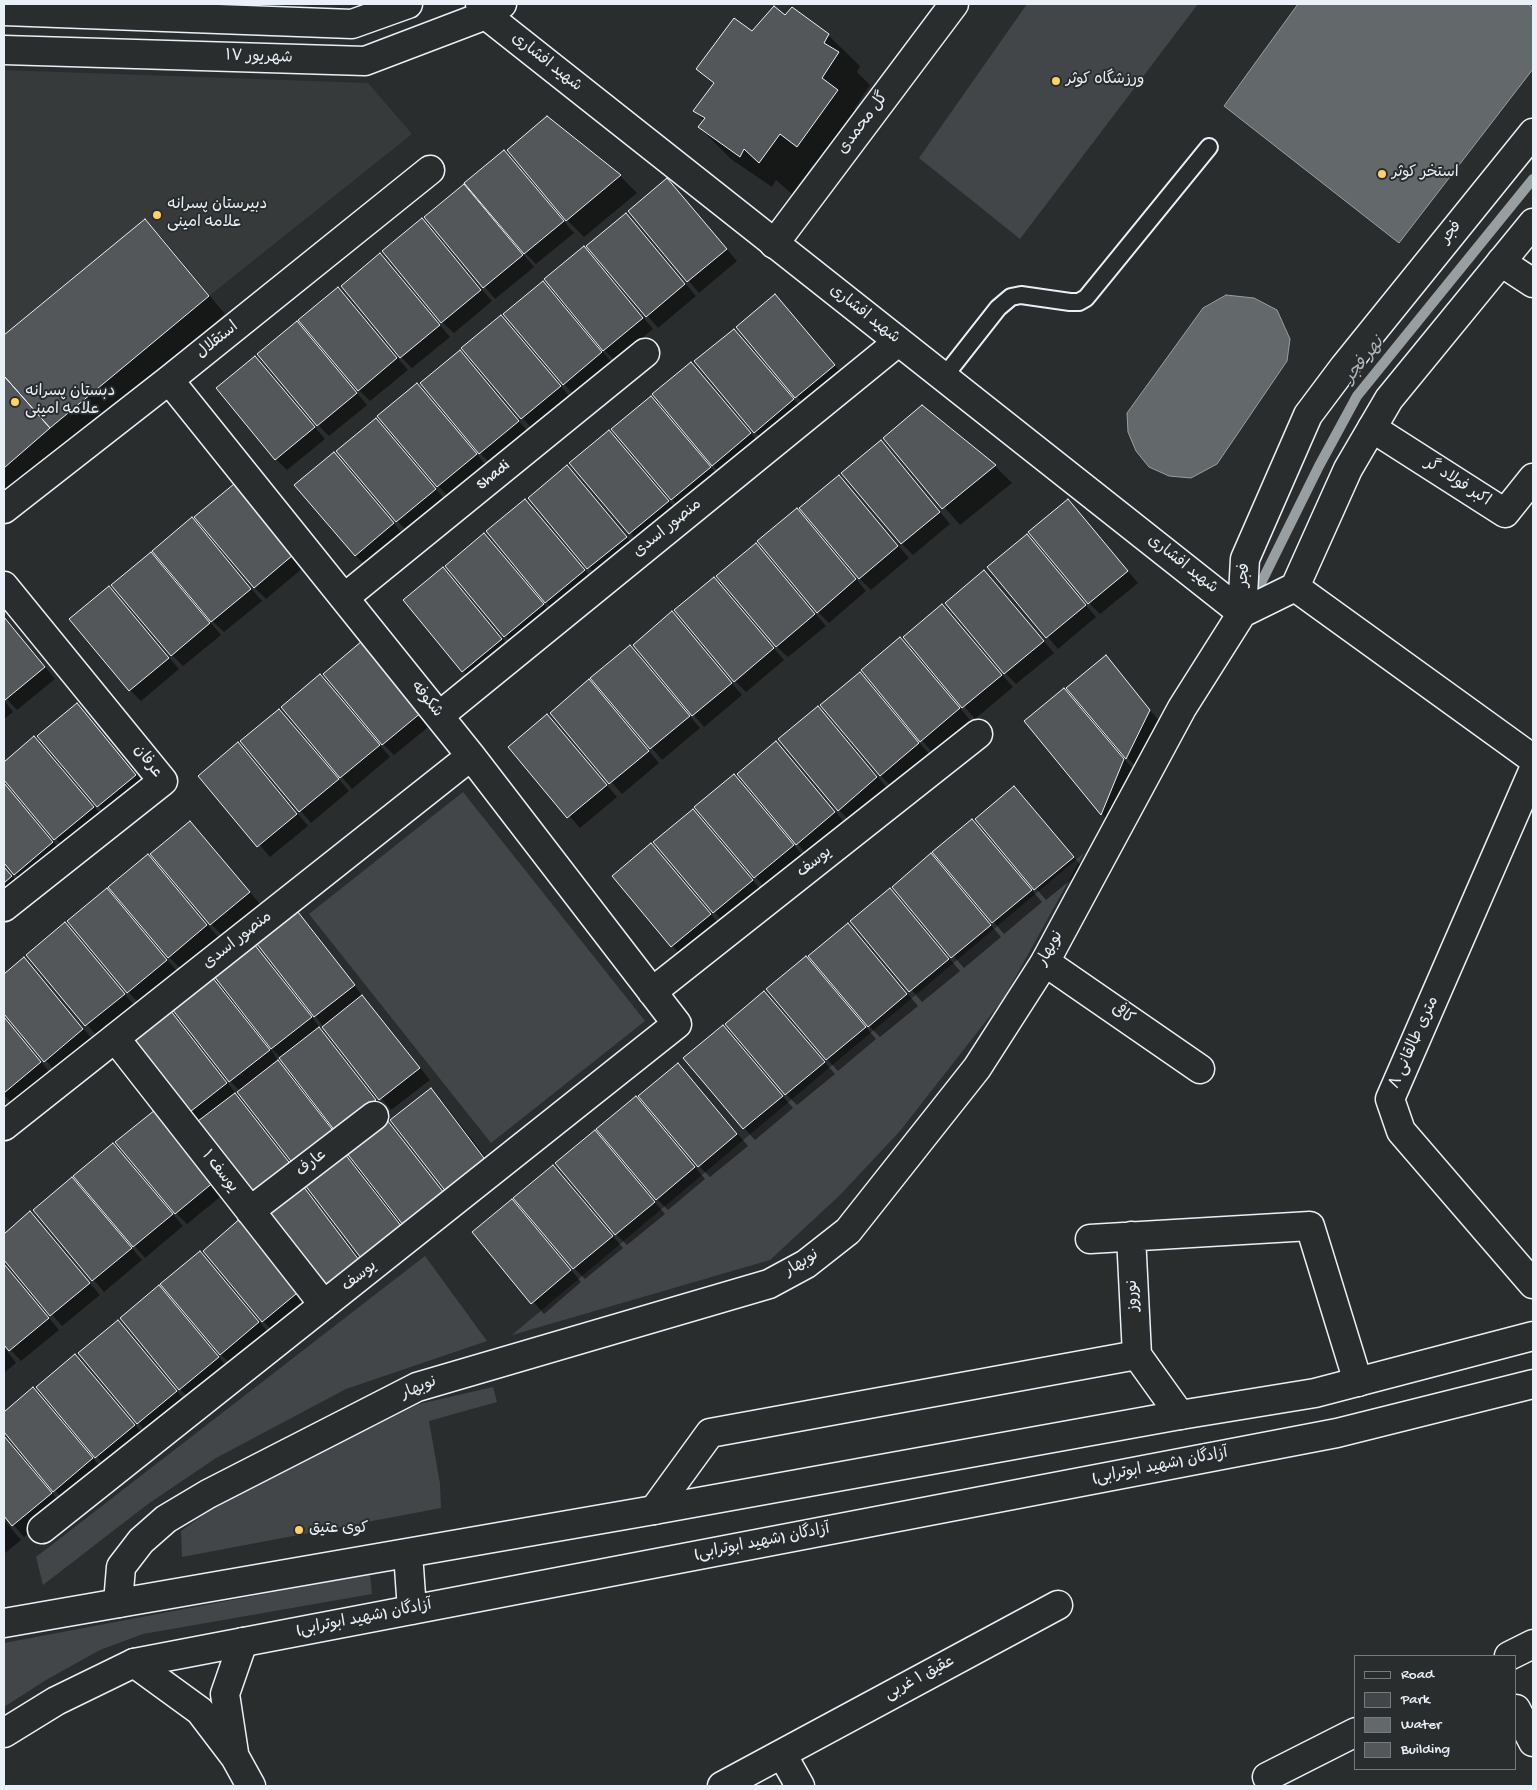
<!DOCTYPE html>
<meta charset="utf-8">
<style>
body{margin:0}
#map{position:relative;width:1537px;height:1790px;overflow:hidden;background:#2a2d2e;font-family:"Gochi Hand",sans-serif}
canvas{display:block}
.frame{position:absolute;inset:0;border:5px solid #e8f1f8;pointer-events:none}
.legend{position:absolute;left:1354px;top:1655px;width:162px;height:115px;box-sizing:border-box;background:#2a2d2e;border:1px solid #767b7f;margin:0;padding:6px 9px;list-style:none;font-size:15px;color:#e8f1f8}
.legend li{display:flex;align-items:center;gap:10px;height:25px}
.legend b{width:25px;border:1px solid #767b7f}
</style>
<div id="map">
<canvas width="1537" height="1790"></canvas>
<div class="frame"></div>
<ul class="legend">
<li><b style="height:6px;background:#2a2d2e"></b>Road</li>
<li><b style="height:14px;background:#424648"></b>Park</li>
<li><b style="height:14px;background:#63686b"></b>Water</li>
<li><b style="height:14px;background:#535759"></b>Building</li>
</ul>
</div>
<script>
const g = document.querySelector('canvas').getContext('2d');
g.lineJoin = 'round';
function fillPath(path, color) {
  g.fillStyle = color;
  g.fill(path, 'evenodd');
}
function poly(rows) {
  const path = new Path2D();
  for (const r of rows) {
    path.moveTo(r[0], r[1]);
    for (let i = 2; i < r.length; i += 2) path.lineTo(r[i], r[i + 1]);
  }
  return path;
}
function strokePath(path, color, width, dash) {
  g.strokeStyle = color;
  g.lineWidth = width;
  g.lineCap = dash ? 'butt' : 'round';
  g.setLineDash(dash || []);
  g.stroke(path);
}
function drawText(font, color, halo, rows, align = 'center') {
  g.font = font + ' "Gochi Hand","Playpen Sans Arabic",sans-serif';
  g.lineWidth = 4;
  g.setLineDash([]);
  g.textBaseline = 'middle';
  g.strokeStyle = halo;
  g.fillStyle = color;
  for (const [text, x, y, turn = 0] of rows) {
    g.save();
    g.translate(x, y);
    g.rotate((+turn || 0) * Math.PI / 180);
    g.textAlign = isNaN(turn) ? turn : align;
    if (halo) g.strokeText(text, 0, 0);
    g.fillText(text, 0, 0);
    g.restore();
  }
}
fillPath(poly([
 [4,70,368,83,412,134,209,296,4,468]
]), '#363a3b');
fillPath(poly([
 [1027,4,1198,4,1020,239,919,158],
 [463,792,645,1021,491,1143,309,914],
 [1084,853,1004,998,900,1131,840,1195,770,1260,512,1335],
 [425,1256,487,1341,346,1389,216,1458,148,1504,43,1585,36,1557],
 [493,1387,497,1402,429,1421,440,1484,441,1508,182,1557,181,1531,216,1506,281,1471,329,1445,375,1426,419,1404],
 [370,1574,372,1594,143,1634,100,1650,46,1680,4,1707,4,1643]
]), '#424648');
const water = poly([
 [1298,4,1528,4,1533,8,1533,69,1399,243,1224,106,1298,4],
 [1226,295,1254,298,1277,310,1290,339,1287,361,1217,464,1191,478,1169,476,1149,467,1136,451,1128,432,1127,413,1203,308,1226,295]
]);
fillPath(water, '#63686b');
strokePath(water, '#989fa3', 1);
fillPath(poly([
 [785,16,828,35,860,66,857,72,870,85,854,109,869,123,829,178,813,165,792,194,776,180,772,187,731,159,699,127,704,121,694,111,714,85,698,69,753,32],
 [547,118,620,176,637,193,584,237,567,220],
 [504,151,574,233,536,264,525,253],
 [667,180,737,261,699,293,629,211],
 [475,197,534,267,495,299,426,217],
 [626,214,696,296,658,328,588,246],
 [422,220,492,301,454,333,442,322],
 [145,221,162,238,225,314,4,501,4,337],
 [380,255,450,337,412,368,401,357],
 [595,259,653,329,615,361,600,346,599,347,613,364,575,396,564,384,543,282,558,297],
 [338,288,408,370,370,401,359,390],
 [775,296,845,377,807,408,738,327],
 [501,316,571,398,533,430,463,348],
 [297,323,367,405,329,436,318,425],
 [734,330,804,411,766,443,755,432],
 [459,351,529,433,491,464,480,453],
 [255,357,325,439,287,470,276,459],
 [691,363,761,445,724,477,712,465],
 [417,385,487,466,449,497,438,486],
 [922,407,995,466,1012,483,960,525,884,438],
 [662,409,721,479,683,511,672,499],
 [376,419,446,501,408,532,397,521],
 [620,443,679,513,641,545,571,463],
 [892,453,950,524,913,555,902,544],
 [334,454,404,535,367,567,355,555],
 [567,467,637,549,600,580,530,498],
 [839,477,909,558,871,590,859,578],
 [234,486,304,567,266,599,254,587],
 [525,500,595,582,557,613,546,602],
 [1068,501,1138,583,1100,614,1089,603],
 [191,519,262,601,224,632,208,617,207,618,221,635,183,666,172,655,151,553,166,569],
 [808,521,866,591,829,623,818,612],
 [484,534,554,616,516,648,446,566],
 [1027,536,1096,617,1058,649,989,567],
 [756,544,826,626,788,657,776,646],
 [984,571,1054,653,1016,684,1005,673],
 [714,579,784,660,746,692,735,681],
 [454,580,512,650,474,682,463,671],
 [109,588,179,669,141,701,130,690],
 [942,606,1013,687,975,719,905,637],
 [672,613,742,695,704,727,634,645],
 [4,616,55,679,17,710,4,696],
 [362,642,432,724,394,755,383,744],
 [630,647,700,728,662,760,592,678],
 [911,650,970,720,932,752,862,670],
 [1106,657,1160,722,1138,769,1124,754,1122,756,1140,777,1118,831,1102,814,1026,721,1064,690,1084,710],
 [320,675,390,757,352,789,282,707],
 [589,681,659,763,622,794,551,713],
 [871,685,930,755,892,787,880,775],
 [4,700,13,712,4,719],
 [77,705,147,786,109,818,39,736],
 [279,710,349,791,311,823,241,741],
 [547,716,617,797,580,828,510,747],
 [829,719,888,789,850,821,839,810],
 [34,738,105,819,67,851,4,778,4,764],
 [776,743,846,824,808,856,739,774],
 [249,755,308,826,270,857,200,776],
 [4,783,64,854,26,886,4,861],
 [745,787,804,857,766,889,696,807],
 [1014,787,1084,869,1046,900,977,819],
 [693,810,763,892,725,924,655,842],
 [972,821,1042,902,1004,934,934,852],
 [190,822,260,904,222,935,211,924],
 [651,845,721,926,683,958,613,876],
 [148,855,218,937,180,968,169,957],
 [931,855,1001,937,964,968,894,887],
 [4,866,22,888,4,903],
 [890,889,960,971,922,1002,852,921],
 [107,890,177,971,139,1003,128,992],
 [298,914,309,925,364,998,430,1080,391,1110,315,1016],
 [65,924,135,1006,98,1037,27,956],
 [848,924,918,1006,880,1037,869,1026],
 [254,946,265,957,386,1112,345,1145,240,1091,230,1081,212,979,227,993],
 [270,1047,281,1058,292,1077,279,1063],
 [806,958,876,1039,838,1071,827,1059],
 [24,959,94,1041,56,1072,4,1012,4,976],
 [764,992,835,1074,797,1105,786,1094],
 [170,1011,181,1023,302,1178,263,1208,131,1041],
 [4,1017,51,1074,14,1105,4,1095],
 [723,1027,793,1108,755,1140,744,1128],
 [678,1064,748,1146,710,1177,699,1166],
 [430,1090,442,1101,498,1173,391,1120],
 [636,1097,705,1179,668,1210,657,1199],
 [4,1101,10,1109,4,1114],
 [155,1111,225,1193,187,1224,176,1213],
 [387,1122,454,1205,403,1223,413,1239,374,1269,345,1155,360,1170],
 [595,1132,665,1214,627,1245,616,1234],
 [113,1144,183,1226,145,1258,75,1176],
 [553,1166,623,1248,585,1279,574,1268],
 [302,1188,370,1271,331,1301],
 [83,1190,142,1260,104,1292,34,1210],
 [523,1212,581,1282,544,1314,473,1232],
 [30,1213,100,1295,62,1326,4,1258,4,1235],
 [242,1219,312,1301,274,1332,263,1321],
 [200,1253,270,1334,232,1365,220,1354],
 [4,1264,59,1330,21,1361,4,1343],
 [170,1298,229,1369,191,1400,180,1389],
 [117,1321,187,1403,149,1434,138,1423],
 [4,1347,16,1363,4,1373],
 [75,1356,146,1437,108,1469,38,1387],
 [33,1389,103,1470,65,1502,4,1431,4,1414],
 [4,1435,62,1505,24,1537,4,1514],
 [4,1520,21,1540,4,1554]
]), '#0007');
strokePath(poly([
 [1259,587,1319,466,1357,396,1533,179]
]), '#989fa3', 10);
const building = poly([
 [774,6,785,15,792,7,829,34,824,43,839,52,822,78,838,90,797,147,780,134,759,163,744,149,740,157,698,127,705,118,693,111,714,83,696,69,734,18,752,31,774,6],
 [547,116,621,175,566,221,507,150,547,116],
 [504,150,564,221,524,254,464,183,504,150],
 [667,178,727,249,687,282,628,211,667,178],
 [464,184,523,255,483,288,424,217,464,184],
 [626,213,685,284,646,317,586,246,626,213],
 [422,218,481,290,441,323,382,251,422,218],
 [145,219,209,296,50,428,4,376,4,335,145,219],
 [584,246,643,318,603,351,544,279,584,246],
 [380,253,440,325,400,358,341,286,380,253],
 [543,281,602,352,563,385,503,314,543,281],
 [338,287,397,358,358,391,298,320,338,287],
 [775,294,835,365,795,398,736,327,775,294],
 [501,315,561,386,521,419,461,348,501,315],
 [297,321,357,393,317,426,257,354,297,321],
 [734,329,794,399,754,433,694,361,734,329],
 [460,350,519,421,479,454,420,383,460,350],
 [255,356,315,427,275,460,216,388,255,356],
 [691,362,751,433,712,466,652,394,691,362],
 [4,376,50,428,4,468,4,376],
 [417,383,477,454,437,487,377,416,417,383],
 [651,396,711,467,671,500,611,429,651,396],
 [922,405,996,465,942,509,883,438,922,405],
 [376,418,436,489,396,522,336,451,376,418],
 [609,430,669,501,629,534,569,463,609,430],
 [881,440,940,512,901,544,841,473,881,440],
 [334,452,394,523,355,556,294,485,334,452],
 [567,465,627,537,587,569,528,498,567,465],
 [839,475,898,546,859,579,799,508,839,475],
 [234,484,293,555,254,588,194,517,234,484],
 [525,499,585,570,545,603,486,531,525,499],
 [1068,499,1128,571,1088,604,1028,532,1068,499],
 [797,508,856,579,817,613,757,541,797,508],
 [192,517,251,589,211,622,152,551,192,517],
 [484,533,544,604,504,637,445,566,484,533],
 [1027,534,1086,605,1046,638,987,567,1027,534],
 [756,543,815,614,776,647,716,576,756,543],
 [151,552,210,623,171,656,111,585,151,552],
 [443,567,502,639,462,672,403,600,443,567],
 [984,570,1044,641,1004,674,945,603,984,570],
 [714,577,774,648,734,682,674,610,714,577],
 [109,586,169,658,129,691,69,619,109,586],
 [942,604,1002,675,962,708,903,637,942,604],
 [672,611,732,683,692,716,633,645,672,611],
 [4,617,45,667,5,700,4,698,4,617],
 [900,637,960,708,920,742,861,670,900,637],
 [362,641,422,712,382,745,323,674,362,641],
 [630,645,690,716,650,749,590,678,630,645],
 [1106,655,1150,710,1126,759,1066,688,1106,655],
 [860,672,919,743,880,776,820,705,860,672],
 [320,674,380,745,340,778,281,707,320,674],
 [589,679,649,751,609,784,550,713,589,679],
 [1064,688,1124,759,1101,815,1024,721,1064,688],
 [77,703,136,775,97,807,37,736,77,703],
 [818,706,877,777,838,811,778,739,818,706],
 [279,709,339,779,299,812,240,741,279,709],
 [547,714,607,785,567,818,508,747,547,714],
 [34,736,94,807,54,840,4,780,4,762,34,736],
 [776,741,835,812,796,845,737,774,776,741],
 [238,742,297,814,257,847,198,776,238,742],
 [734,774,794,845,754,878,694,807,734,774],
 [4,783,53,842,14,875,4,863,4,783],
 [1014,786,1074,857,1034,890,975,819,1014,786],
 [693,809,753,880,713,913,653,842,693,809],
 [972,819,1032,890,992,923,932,852,972,819],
 [190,821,250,892,210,925,150,854,190,821],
 [651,843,711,914,671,947,612,876,651,843],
 [931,853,991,925,951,958,892,887,931,853],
 [148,854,207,925,168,958,108,887,148,854],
 [4,867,12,876,4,883,4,867],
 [107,888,167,960,127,993,67,921,107,888],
 [890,888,949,959,909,992,850,921,890,888],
 [298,912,355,985,314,1017,257,944,298,912],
 [65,922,125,994,85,1026,26,955,65,922],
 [848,923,907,994,868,1027,808,956,848,923],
 [254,944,312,1017,271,1049,214,976,254,944],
 [806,956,866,1027,826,1060,766,989,806,956],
 [24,957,83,1029,44,1062,4,1014,4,974,24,957],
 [212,977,270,1050,229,1082,172,1009,212,977],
 [764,991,825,1062,785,1095,725,1024,764,991],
 [362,995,420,1068,379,1100,322,1027,362,995],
 [170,1010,227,1083,186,1115,129,1041,170,1010],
 [4,1017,41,1062,4,1093,4,1017],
 [723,1025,783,1096,743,1129,683,1058,723,1025],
 [319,1027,376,1100,335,1131,279,1058,319,1027],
 [278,1060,335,1133,294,1165,237,1092,278,1060],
 [678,1063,737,1134,698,1167,638,1096,678,1063],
 [431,1088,487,1162,447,1193,390,1120,431,1088],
 [235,1093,292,1166,251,1197,194,1124,235,1093],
 [636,1096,695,1167,656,1200,596,1129,636,1096],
 [155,1110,215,1181,175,1214,115,1142,155,1110],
 [387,1120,444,1193,403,1225,346,1152,387,1120],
 [595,1130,655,1202,615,1235,555,1163,595,1130],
 [113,1143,173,1214,133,1247,73,1176,113,1143],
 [345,1154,402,1227,361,1258,305,1185,345,1154],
 [553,1165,613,1236,573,1269,513,1198,553,1165],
 [72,1177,132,1248,92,1281,33,1210,72,1177],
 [303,1186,359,1260,319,1291,262,1218,303,1186],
 [512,1199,571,1270,531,1304,472,1232,512,1199],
 [30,1211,90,1283,50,1316,4,1260,4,1234,30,1211],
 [242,1217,302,1289,262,1322,203,1251,242,1217],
 [200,1251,259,1322,220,1355,160,1284,200,1251],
 [4,1264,49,1318,9,1351,4,1345,4,1264],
 [159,1285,219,1357,179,1390,120,1318,159,1285],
 [118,1320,177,1391,137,1424,78,1353,118,1320],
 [75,1354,135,1425,95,1458,36,1387,75,1354],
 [33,1387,93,1458,53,1492,4,1432,4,1412,33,1387],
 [4,1436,52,1493,12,1526,4,1516,4,1436]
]);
fillPath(building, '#535759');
strokePath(building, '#e8f1f8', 1);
const service = poly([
 [943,378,998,308,1011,297,1021,295,1070,302,1079,302,1086,298,1209,147]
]);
const minor = poly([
 [774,244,954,4],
 [1501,262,1533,283],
 [1372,428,1505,513,1533,478],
 [4,509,169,380,430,170],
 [4,586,163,781,4,907],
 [1295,587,1533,759],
 [344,598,645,353],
 [439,716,898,342],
 [1045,962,1200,1069],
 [652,992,978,734],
 [115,1038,324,1305],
 [4,1126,471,756],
 [250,1211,374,1116],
 [1131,1236,1137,1355],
 [1090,1239,1310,1226,1358,1382],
 [1137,1355,1180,1415],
 [654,1510,710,1433,1137,1355],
 [42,1529,677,1024,471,756,169,380],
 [1509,1656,1533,1644],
 [1516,1709,1533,1742],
 [782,1754,800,1786],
 [1267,1777,1356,1732],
 [722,1786,1058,1605]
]);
const tertiary = poly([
 [480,4,486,15,1242,613],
 [1242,613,1295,587,1348,469,1389,399,1533,223],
 [1533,771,1390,1099,1401,1131,1533,1284],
 [118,1603,121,1567,141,1541,166,1519,208,1494,417,1387,769,1284,806,1264,848,1231,977,1068,1045,962,1182,708,1242,613,1245,559,1308,415,1344,367,1533,133],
 [134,1663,200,1711,235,1757,251,1786],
 [234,1753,225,1694,243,1642]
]);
const secondary = poly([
 [4,11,352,24,408,4],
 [4,50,365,61,486,15,502,4],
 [408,1553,412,1610],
 [4,1623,654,1510,1180,1415,1315,1393,1533,1336],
 [4,1733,56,1701,134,1663,1337,1433,1533,1384]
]);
strokePath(service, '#e8f1f8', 20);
strokePath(minor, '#e8f1f8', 31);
strokePath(tertiary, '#e8f1f8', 31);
strokePath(secondary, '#e8f1f8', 31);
strokePath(service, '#2a2d2e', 16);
strokePath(minor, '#2a2d2e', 28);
strokePath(tertiary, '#2a2d2e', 28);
strokePath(secondary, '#2a2d2e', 28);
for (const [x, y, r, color] of [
 [1056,81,5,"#ffd166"],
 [1382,174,5,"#ffd166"],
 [157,215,5,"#ffd166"],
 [15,402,5,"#ffd166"],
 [299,1530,5,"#ffd166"]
]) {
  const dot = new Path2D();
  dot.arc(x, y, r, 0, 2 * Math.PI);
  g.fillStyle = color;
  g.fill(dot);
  strokePath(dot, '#2a2d2e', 2);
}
drawText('16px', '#e8f1f8', '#2a2d2e', [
 ["۱۷ شهریور",259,58,2],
 ["شهید افشاری",546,63,38],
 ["گل محمدی",864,124,-53],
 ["فجر",1452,233,-51],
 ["شهید افشاری",864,315,38],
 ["استقلال",218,341,-39],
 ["Shadi",494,476,-39],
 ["اکبر فولاد گر",1457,483,33],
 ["منصور اسدی",668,529,-39],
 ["شهید افشاری",1182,565,38],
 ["فجر",1245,575,-85],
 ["شکوفه",426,700,51],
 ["عرفان",147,762,53],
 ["یوسف",815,863,-38],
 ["منصور اسدی",238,941,-38],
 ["نوبهار",1051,949,-61],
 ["کافی",1122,1015,35],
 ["۸ متری طالقانی",1415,1043,-66],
 ["عارف",312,1164,-38],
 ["یوسف ۱",219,1172,52],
 ["نوبهار",802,1264,-32],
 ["یوسف",360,1277,-38],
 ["نوروز",1134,1295,-93],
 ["نوبهار",419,1389,-22],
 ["آزادگان (شهید ابوترابی)",1160,1467,-11],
 ["آزادگان (شهید ابوترابی)",762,1543,-11],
 ["آزادگان (شهید ابوترابی)",364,1619,-11],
 ["عقیق ۱ غربی",920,1679,-28]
]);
drawText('16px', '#e8f1f8', '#2a2d2e', [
 ["ورزشگاه کوثر",1066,81],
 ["استخر کوثر",1392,174],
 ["دبیرستان پسرانه",167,206],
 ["علامه امینی",167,224],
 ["دبستان پسرانه",25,393],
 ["علامه امینی",25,411],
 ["کوی عتیق",309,1530]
], 'left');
drawText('italic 18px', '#acb3b9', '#2a2d2e', [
 ["نهر فجر",1365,361,-51]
]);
</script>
